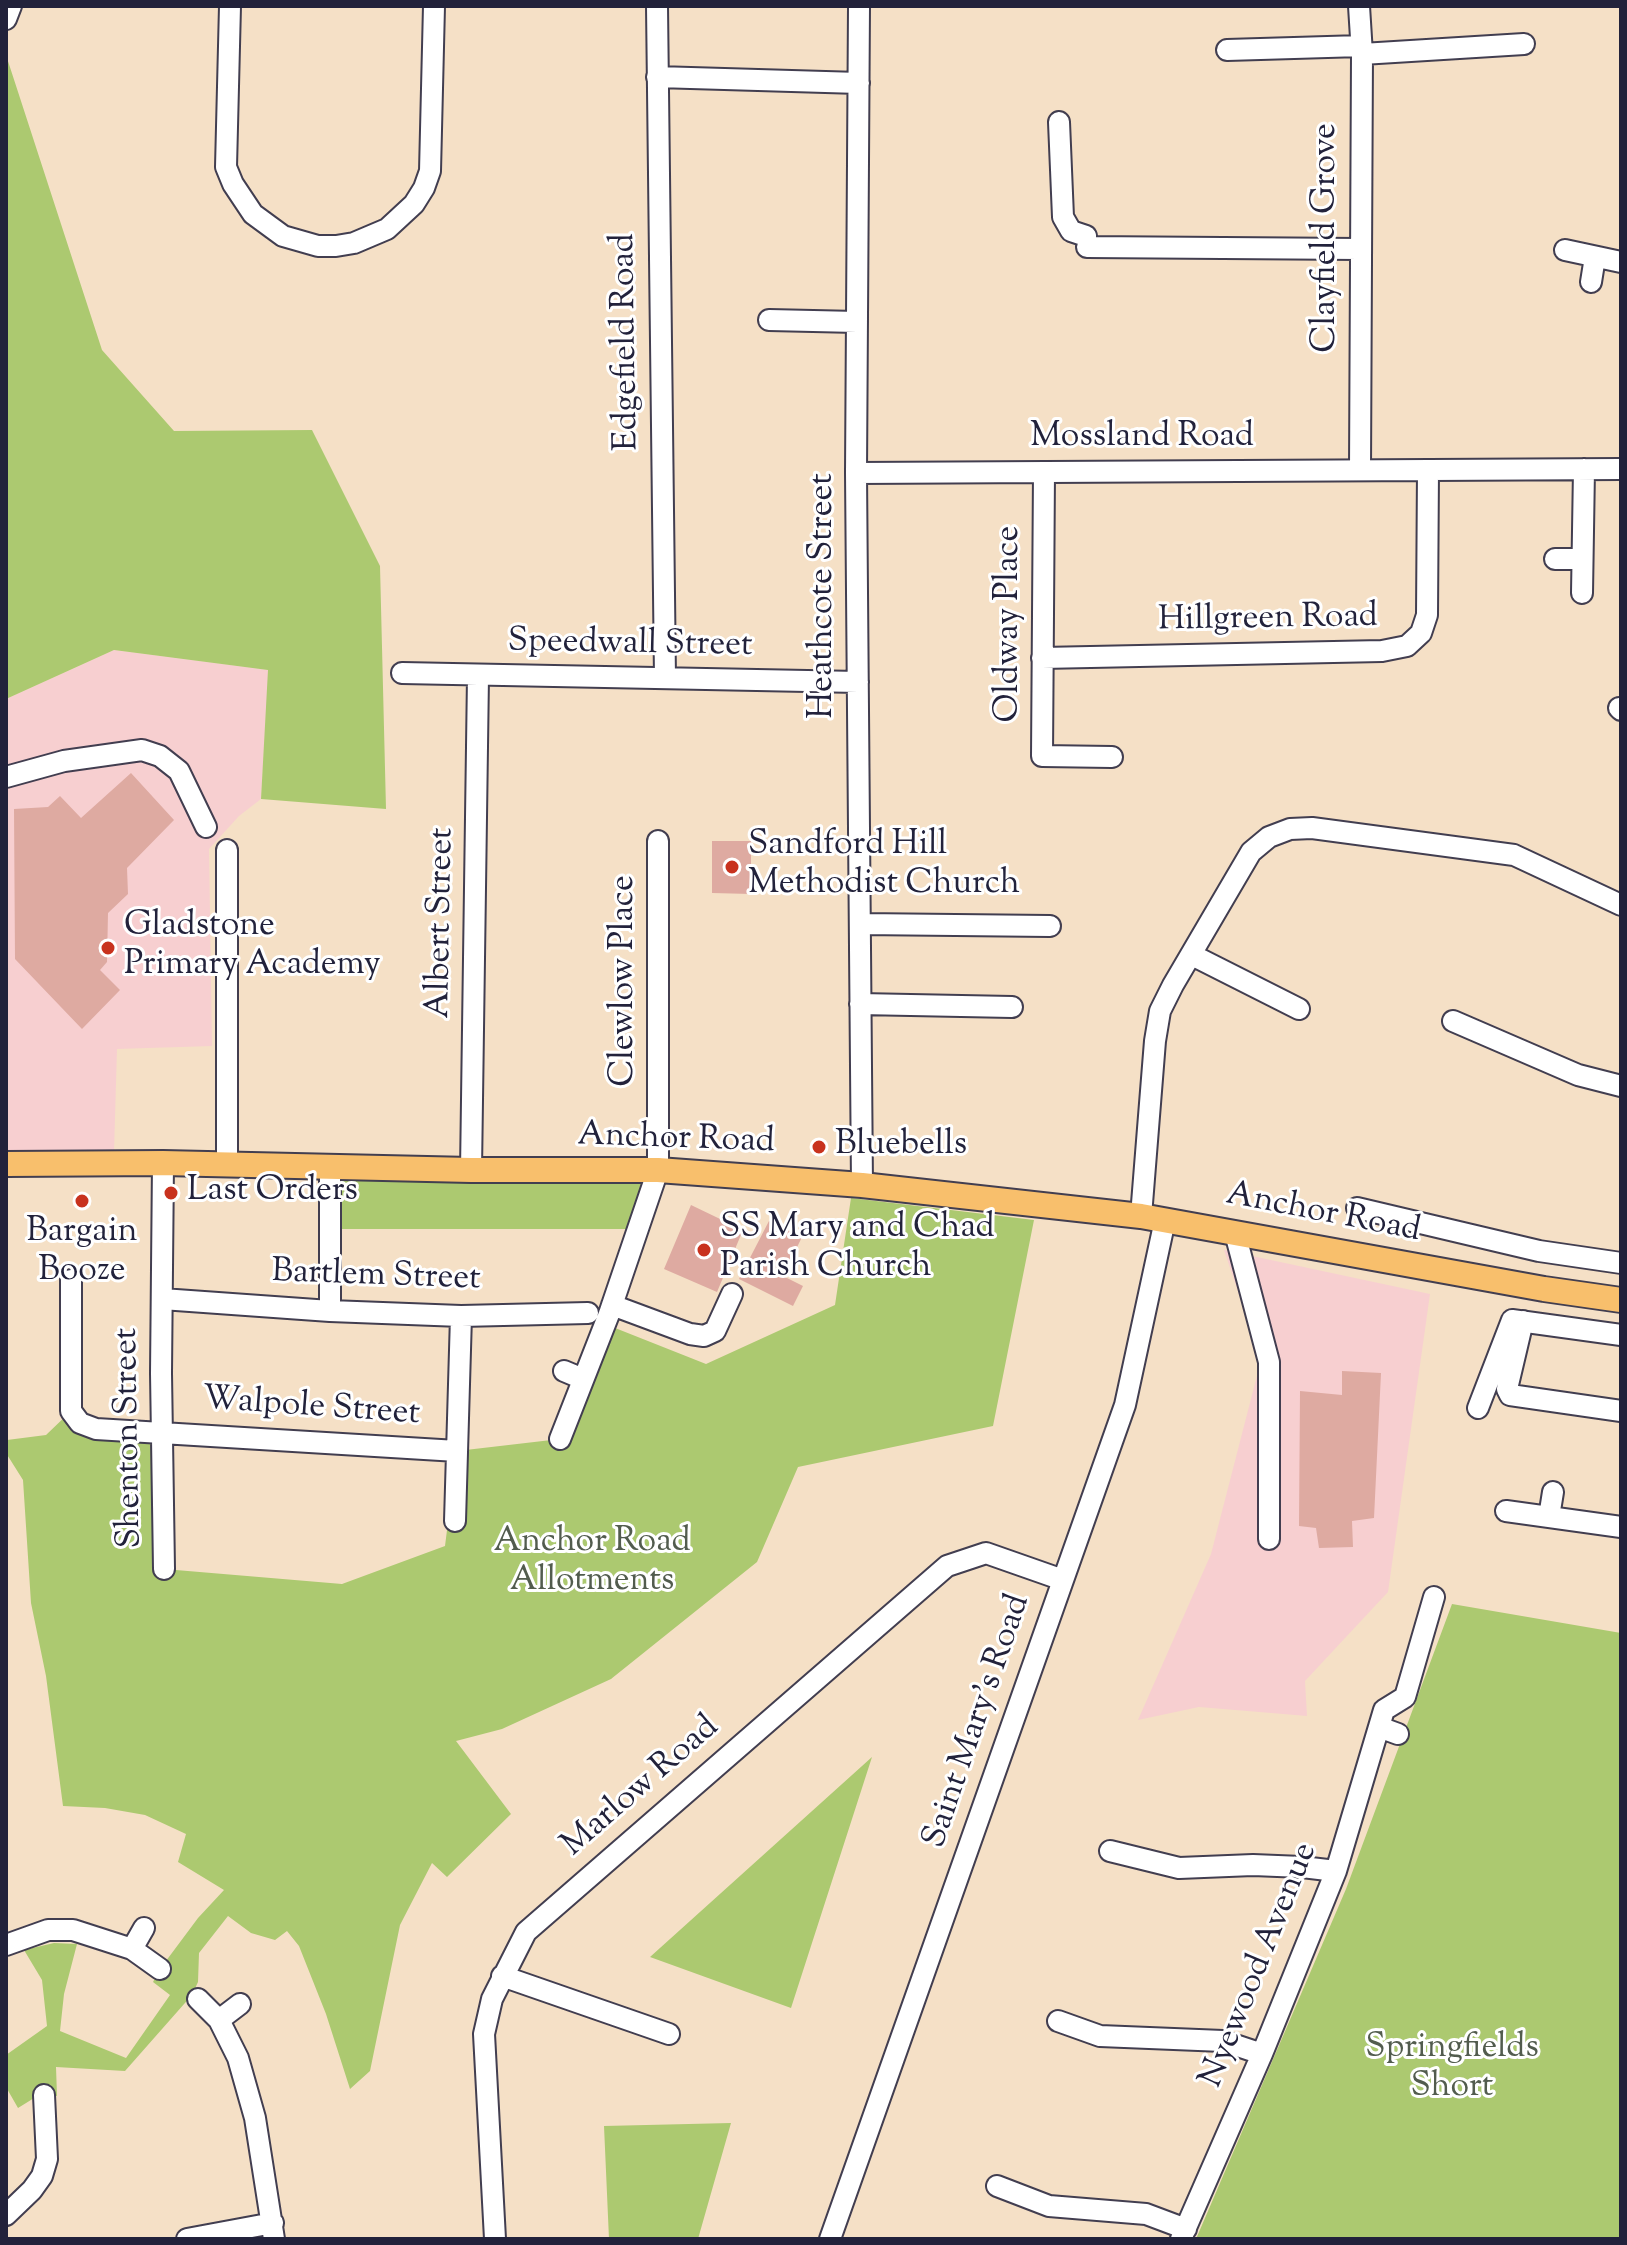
<!DOCTYPE html>
<style>
body{margin:0}
#map{position:relative;width:1627px;height:2245px;overflow:hidden;background:#f5e0c6;font-family:"Sorts Mill Goudy",serif}
canvas{display:block}
.frame{position:absolute;inset:0;border:8px solid #22223b;pointer-events:none}
</style>
<div id="map">
<canvas width="1627" height="2245"></canvas>
<div class="frame"></div>
</div>
<script>
const g = document.querySelector('canvas').getContext('2d');
g.lineJoin = 'round';
function fillPath(path, color) {
  g.fillStyle = color;
  g.fill(path, 'evenodd');
}
function poly(rows) {
  const path = new Path2D();
  for (const r of rows) {
    path.moveTo(r[0], r[1]);
    for (let i = 2; i < r.length; i += 2) path.lineTo(r[i], r[i + 1]);
  }
  return path;
}
function strokePath(path, color, width, dash) {
  g.strokeStyle = color;
  g.lineWidth = width;
  g.lineCap = dash ? 'butt' : 'round';
  g.setLineDash(dash || []);
  g.stroke(path);
}
function drawText(font, color, halo, rows, align = 'center') {
  g.font = font + ' "Sorts Mill Goudy",serif';
  g.lineWidth = 6;
  g.setLineDash([]);
  g.textBaseline = 'middle';
  g.strokeStyle = halo;
  g.fillStyle = color;
  for (const [text, x, y, turn = 0] of rows) {
    g.save();
    g.translate(x, y);
    g.rotate((+turn || 0) * Math.PI / 180);
    g.textAlign = isNaN(turn) ? turn : align;
    if (halo) g.strokeText(text, 0, 0);
    g.fillText(text, 0, 0);
    g.restore();
  }
}
fillPath(poly([
 [114,650,269,670,261,799,239,816,209,849,212,1046,117,1049,114,1152,6,1150,6,699],
 [1224,1250,1430,1294,1388,1592,1305,1681,1307,1716,1199,1707,1138,1720,1211,1554,1261,1360]
]), '#f7cfd0');
fillPath(poly([
 [6,55,102,350,174,431,312,430,380,566,386,809,261,799,268,670,114,650,6,699],
 [332,1166,658,1170,645,1229,330,1229],
 [851,1198,1034,1220,993,1426,798,1467,757,1562,611,1679,502,1729,456,1741,511,1814,447,1877,432,1863,400,1925,370,2071,350,2089,326,2014,299,1946,287,1931,275,1940,251,1933,228,1916,199,1953,198,1982,192,1995,125,2071,56,2067,57,2096,39,2095,18,2108,6,2087,6,2055,47,2026,42,1980,24,1950,54,1943,77,1944,64,1994,60,2031,126,2058,170,1995,153,1982,160,1969,198,1918,224,1890,178,1862,186,1834,145,1815,105,1808,63,1806,46,1676,31,1603,23,1480,6,1453,7,1440,46,1435,71,1411,80,1423,161,1431,164,1569,342,1584,445,1546,457,1451,560,1439,605,1324,706,1364,835,1305],
 [1452,1604,1621,1633,1621,2239,1196,2239,1346,1889],
 [872,1757,791,2008,650,1957],
 [731,2123,698,2239,609,2239,604,2126]
]), '#acc970');
fillPath(poly([
 [131,773,174,820,127,868,128,894,108,913,107,962,100,970,120,990,82,1029,15,959,14,809,48,807,60,796,81,818],
 [712,841,751,841,751,894,712,893],
 [691,1205,743,1230,717,1292,664,1269],
 [769,1221,802,1237,783,1276,803,1286,793,1306,739,1279],
 [1342,1371,1381,1373,1374,1518,1352,1521,1353,1547,1319,1548,1316,1528,1299,1526,1300,1391,1342,1395]
]), '#deaaa1');
const minor = poly([
 [230,6,226,167,233,184,253,214,283,236,318,246,336,246,354,243,387,229,414,204,424,188,430,171,434,6],
 [657,6,665,678],
 [859,6,856,473,862,1185],
 [1359,6,1362,54,1360,470],
 [6,19,11,6],
 [1227,50,1361,46],
 [1362,54,1524,44],
 [657,77,859,83],
 [1059,122,1063,217,1071,231,1086,236],
 [1087,247,1359,249],
 [1565,250,1621,262],
 [1591,282,1595,257],
 [769,320,857,322],
 [1044,472,1042,756,1112,757],
 [856,473,1621,469],
 [1555,559,1581,559],
 [1582,593,1584,469],
 [1042,658,1382,651,1407,646,1421,633,1427,615,1428,470],
 [402,673,858,682],
 [1619,708,1621,710],
 [6,777,64,761,142,750,160,756,179,771,206,827],
 [861,924,1050,926],
 [1192,955,1299,1009],
 [860,1004,1012,1007],
 [1453,1021,1578,1075,1621,1086],
 [163,1163,161,1373,164,1569],
 [227,1164,227,850],
 [471,1170,478,676],
 [1357,1208,1539,1251,1621,1263],
 [1141,1216,1155,1041,1160,1011,1173,985,1251,852,1269,837,1290,829,1312,828,1514,855,1621,905],
 [1235,1233,1269,1362,1269,1539],
 [71,1280,71,1411,80,1423,96,1429,457,1451],
 [162,1299,330,1311,461,1316,588,1313],
 [612,1305,690,1334,704,1336,715,1331,732,1294],
 [330,1311,330,1179,332,1166],
 [1523,1321,1507,1389,1510,1395,1621,1411],
 [564,1371,583,1379],
 [1478,1408,1512,1320,1621,1335],
 [560,1439,609,1314,658,1170,658,841],
 [1506,1511,1621,1527],
 [1549,1517,1553,1492],
 [455,1521,461,1316],
 [1379,1727,1398,1734],
 [1110,1851,1179,1868,1253,1865,1302,1867,1336,1871],
 [6,1945,48,1930,73,1930,132,1949,160,1969],
 [132,1949,144,1928],
 [502,1976,669,2034],
 [198,1999,219,2020,238,2058,255,2118,274,2239],
 [219,2020,240,2004],
 [1058,2021,1100,2036,1223,2041,1262,2054],
 [997,2186,1049,2206,1146,2214,1186,2229],
 [6,2215,32,2190,42,2176,47,2159,44,2095],
 [187,2239,273,2223],
 [495,2239,484,2034,492,1999,526,1932,947,1566,986,1553,1063,1580],
 [830,2239,1125,1405,1165,1220],
 [1181,2239,1262,2054,1336,1871,1384,1710,1405,1697,1434,1597]
]);
const major = poly([
 [6,1164,163,1163,471,1170,658,1170,862,1185,1141,1216,1544,1289,1621,1300]
]);
strokePath(minor, '#423e50', 24);
strokePath(major, '#423e50', 28);
strokePath(minor, '#fff', 20);
strokePath(major, '#f8bf6c', 24);
for (const [x, y, r, color] of [
 [732,867,8,"#c8321e"],
 [108,948,8,"#c8321e"],
 [819,1147,8,"#c8321e"],
 [171,1193,8,"#c8321e"],
 [82,1201,8,"#c8321e"],
 [704,1250,8,"#c8321e"]
]) {
  const dot = new Path2D();
  dot.arc(x, y, r, 0, 2 * Math.PI);
  g.fillStyle = color;
  g.fill(dot);
  strokePath(dot, '#fff', 3);
}
drawText('34px', '#22223b', '#fff', [
 ["Clayfield Grove",1328,238,-90],
 ["Edgefield Road",628,342,-91],
 ["Mossland Road",1142,439],
 ["Heathcote Street",825,596,-90],
 ["Hillgreen Road",1268,621,-1],
 ["Oldway Place",1011,624,-90],
 ["Speedwall Street",630,646,1],
 ["Albert Street",443,923,-89],
 ["Clewlow Place",626,981,-90],
 ["Anchor Road",676,1141,2],
 ["Anchor Road",1323,1215,11],
 ["Bartlem Street",376,1278,2],
 ["Walpole Street",311,1409,4],
 ["Shenton Street",131,1438,-91],
 ["Saint Mary's Road",979,1722,-71],
 ["Marlow Road",642,1788,-41],
 ["Nyewood Avenue",1261,1966,-68]
]);
drawText('34px', '#22223b', '#fff', [
 ["Sandford Hill",748,847],
 ["Methodist Church",748,886],
 ["Gladstone",124,928],
 ["Primary Academy",124,967],
 ["Bluebells",835,1147],
 ["Last Orders",187,1193],
 ["SS Mary and Chad",720,1230],
 ["Parish Church",720,1269],
 ["Bargain",82,1234,"center"],
 ["Booze",82,1273,"center"]
], 'left');
drawText('34px', '#525c4e', '#fff', [
 ["Anchor Road",592,1544],
 ["Allotments",592,1583],
 ["Springfields",1452,2050],
 ["Short",1452,2089]
]);
</script>
